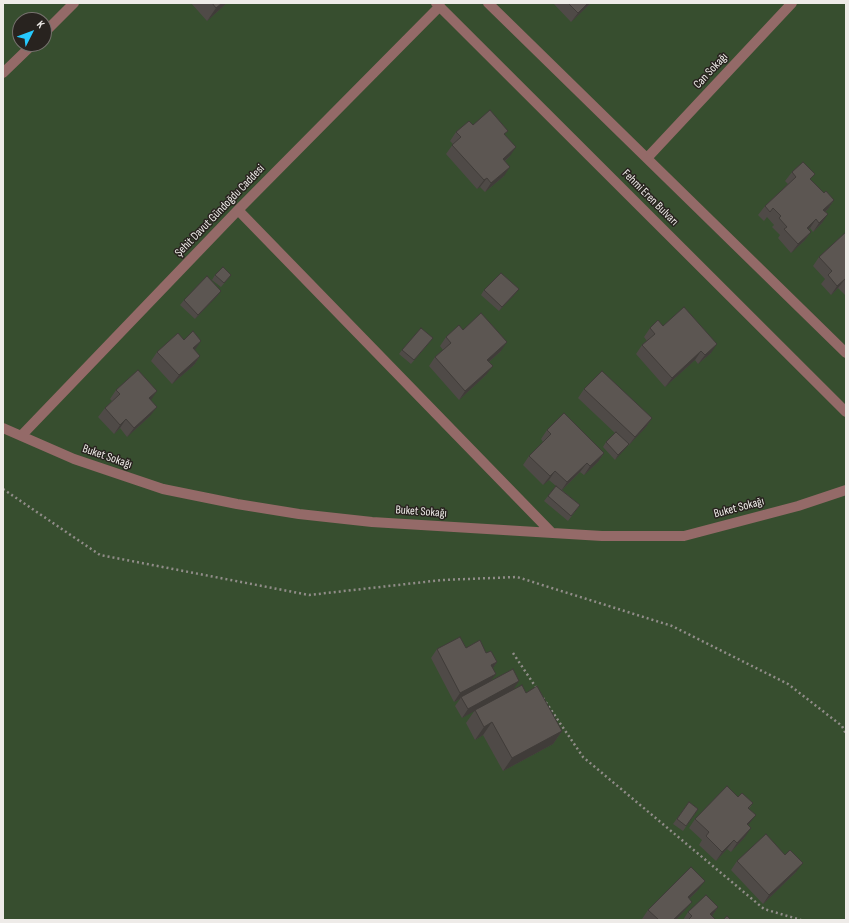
<!DOCTYPE html>
<meta charset="utf-8">
<style>
body{margin:0}
#map{position:relative;width:849px;height:923px;overflow:hidden;background:#322d29;font-family:"Sofia Sans Condensed",sans-serif}
canvas{display:block}
.frame{position:absolute;inset:0;border:4px solid #eeebe8;pointer-events:none}
.north{position:absolute;left:12px;top:12px;width:40px;height:40px;box-sizing:border-box;background:#28231f;border:1px solid #77736f;border-radius:50%;rotate:48deg;font-size:11px;font-weight:700;line-height:16px;text-align:center;color:#eeebe8}
.north::after{content:'';display:block;margin:auto;width:14px;height:18px;background:#26c9fe;clip-path:polygon(50% 0,100% 100%,50% 72%,0 100%)}
</style>
<div id="map">
<canvas width="849" height="923"></canvas>
<div class="frame"></div>
<div class="north">K</div>
</div>
<script>
const g = document.querySelector('canvas').getContext('2d');
g.lineJoin = 'round';
function fillPath(path, color) {
  g.fillStyle = color;
  g.fill(path, 'evenodd');
}
function poly(rows) {
  const path = new Path2D();
  for (const r of rows) {
    path.moveTo(r[0], r[1]);
    for (let i = 2; i < r.length; i += 2) path.lineTo(r[i], r[i + 1]);
  }
  return path;
}
function strokePath(path, color, width, dash) {
  g.strokeStyle = color;
  g.lineWidth = width;
  g.lineCap = dash ? 'butt' : 'round';
  g.setLineDash(dash || []);
  g.stroke(path);
}
function drawText(font, color, halo, rows, align = 'center') {
  g.font = font + ' "Sofia Sans Condensed",sans-serif';
  g.lineWidth = 3;
  g.setLineDash([]);
  g.textBaseline = 'middle';
  g.strokeStyle = halo;
  g.fillStyle = color;
  for (const [text, x, y, turn = 0] of rows) {
    g.save();
    g.translate(x, y);
    g.rotate((+turn || 0) * Math.PI / 180);
    g.textAlign = isNaN(turn) ? turn : align;
    if (halo) g.strokeText(text, 0, 0);
    g.fillText(text, 0, 0);
    g.restore();
  }
}
fillPath(poly([
 [3,3,846,3,846,920,3,920],
 [20,20,44,20,44,44,20,44]
]), '#374e2f');
strokePath(poly([
 [3,489,100,555,309,595,442,580,517,577,672,626,788,684,842,726,846,734],
 [513,653,537,689],
 [543,698,583,757,764,909,801,920]
]), '#918d89', 2.5, [2, 3]);
strokePath(poly([
 [436,3,846,412],
 [488,3,846,353],
 [44,33,74,3],
 [3,73,33,44],
 [648,157,792,3],
 [238,210,552,533],
 [3,428,74,459,163,489,237,504,299,514,372,522,602,536,684,536,798,506,846,490],
 [21,436,238,210,440,6]
]), '#946a68', 10);
fillPath(poly([
 [191,3,227,3,207,21],
 [553,3,591,3,571,22],
 [473,125,505,135,510,156,505,161,504,176,485,192,480,187,477,189,446,154,453,144,450,141,456,132],
 [792,172,811,180,824,193,834,200,828,209,825,212,822,223,813,232,810,228,809,229,811,232,804,241,791,253,778,238,780,235,772,227,774,225,767,217,764,221,758,215,765,206,788,184,785,181],
 [846,232,846,296,838,288,831,295,821,284,825,279,813,266,819,257],
 [215,275,231,275,221,287,212,280],
 [519,289,515,294,499,311,481,295,484,290],
 [221,291,218,295,195,319,180,305,184,300],
 [663,326,711,353,698,364,695,360,665,387,636,354,642,345,647,341,644,337,650,328],
 [463,330,501,351,489,362,486,375,459,400,429,366,435,357,443,350,440,346,446,337],
 [184,340,200,356,194,365,172,384,151,361,157,352],
 [429,343,411,364,399,354,402,350],
 [584,389,652,418,646,427,628,446,628,445,615,460,603,447,606,442,615,433,578,398],
 [116,390,150,400,150,416,127,437,120,428,114,434,98,417,105,408,112,401,110,399],
 [547,430,604,453,598,462,584,475,580,472,562,490,580,505,568,521,544,501,556,486,549,480,543,485,523,465,529,456,543,442,541,439],
 [466,648,486,653,497,662,493,668,491,681,513,690,526,693,562,731,553,744,503,771,483,735,475,740,466,723,475,710,462,718,455,706,460,699,454,702,431,658,437,649],
 [738,797,753,803,749,809,749,824,748,825,745,837,731,852,727,849,716,861,699,845,702,840,689,828,695,819],
 [689,802,698,809,683,831,673,824],
 [737,861,796,872,763,904,731,870],
 [698,890,689,899,685,910,676,920,644,920,642,919,648,910],
 [718,907,712,916,716,920,683,920,688,912]
]), '#4f4a47');
fillPath(poly([
 [222,3,227,3,207,21,216,8],
 [588,3,591,3,571,22,578,13],
 [516,147,510,156,497,168,503,159],
 [510,167,504,176,485,192,491,183],
 [487,178,480,187,477,189,484,180],
 [834,200,828,209,817,219,823,210],
 [828,214,822,223,813,232,819,223],
 [816,219,810,228,801,237,807,228],
 [811,232,804,241,791,253,798,244],
 [845,279,838,288,831,295,837,286],
 [519,289,515,294,499,311,502,307],
 [221,291,218,295,195,319,198,315],
 [201,341,195,350,187,357,193,348],
 [507,342,501,351,481,369,487,360],
 [717,344,711,353,698,364,705,355],
 [701,351,695,360,665,387,672,378],
 [200,356,194,365,172,384,179,375],
 [493,366,486,375,459,400,465,391],
 [157,391,151,400,142,407,149,398],
 [157,407,150,416,127,437,134,428],
 [652,418,646,427,628,446,635,437],
 [126,419,120,428,114,434,120,425],
 [629,444,626,448,615,460,618,455],
 [604,453,598,462,584,475,590,466],
 [587,463,580,472,561,491,567,482],
 [555,471,549,480,543,485,550,476],
 [497,662,491,671,491,665],
 [496,674,489,683,461,697,460,699,454,702,460,693],
 [519,681,513,690,462,718,468,709],
 [492,722,483,735,475,740,484,727],
 [562,731,553,744,503,771,512,758],
 [756,815,749,824,740,833,747,824],
 [751,828,745,837,731,852,737,843],
 [734,840,727,849,716,861,722,852],
 [803,863,796,872,763,904,769,895],
 [705,881,698,890,682,906,688,897],
 [692,902,685,910,676,920,673,920],
 [718,907,712,916,710,914]
]), '#403c39');
const building = poly([
 [212,3,222,3,216,8,212,3],
 [568,3,588,3,578,13,568,3],
 [490,110,508,131,504,134,516,147,503,159,510,167,491,183,487,178,484,180,452,145,461,137,456,132,469,121,473,125,490,110],
 [803,162,815,174,810,179,824,193,826,191,834,200,823,210,828,214,819,223,816,219,807,228,811,232,798,244,784,229,787,227,779,218,781,216,773,208,770,212,765,206,796,177,792,172,803,162],
 [846,232,846,280,845,279,837,286,828,275,832,271,819,257,846,232],
 [223,267,231,275,224,283,215,275,223,267],
 [501,273,519,289,502,307,484,290,501,273],
 [207,276,221,291,198,315,184,300,207,276],
 [684,307,717,344,705,355,701,351,672,378,642,345,655,334,650,328,658,320,663,326,684,307],
 [481,313,507,342,487,360,493,366,465,391,435,357,451,343,446,337,459,325,463,330,481,313],
 [421,328,433,338,414,360,402,350,421,328],
 [193,331,201,341,193,348,200,356,179,375,157,352,178,333,184,340,193,331],
 [138,370,157,391,149,398,157,407,134,428,126,419,120,425,105,408,120,394,116,390,138,370],
 [602,371,652,418,635,437,584,389,602,371],
 [564,413,604,453,590,466,587,463,567,482,555,471,550,476,529,456,551,434,547,430,564,413],
 [616,432,629,444,618,455,606,442,616,432],
 [556,486,580,505,571,516,548,496,556,486],
 [460,637,466,648,480,640,486,653,491,651,497,662,491,665,496,674,460,693,437,649,460,637],
 [513,669,519,681,468,709,461,697,513,669],
 [522,685,526,693,537,686,562,731,512,758,492,722,484,727,475,710,522,685],
 [727,786,738,797,742,793,753,803,748,808,756,815,747,824,751,828,737,843,734,840,722,852,706,836,709,832,695,819,727,786],
 [689,802,698,809,686,826,677,819,689,802],
 [766,834,785,855,790,850,803,863,769,895,737,861,766,834],
 [691,867,705,881,688,897,692,902,673,920,659,920,648,910,691,867],
 [706,895,718,907,710,914,716,920,688,920,692,916,688,912,706,895],
 [727,916,731,920,723,920,727,916]
]);
fillPath(building, '#5c5652');
strokePath(building, '#403c39', 1);
drawText('12px', '#eeebe8', '#28231f', [
 ["Can Sokağı",711,71,-47],
 ["Fehmi Eren Bulvarı",650,198,45],
 ["Şehit Davut Gündoğdu Caddesi",220,211,-46],
 ["Buket Sokağı",107,457,19],
 ["Buket Sokağı",739,508,-15],
 ["Buket Sokağı",421,512,4]
]);
</script>
